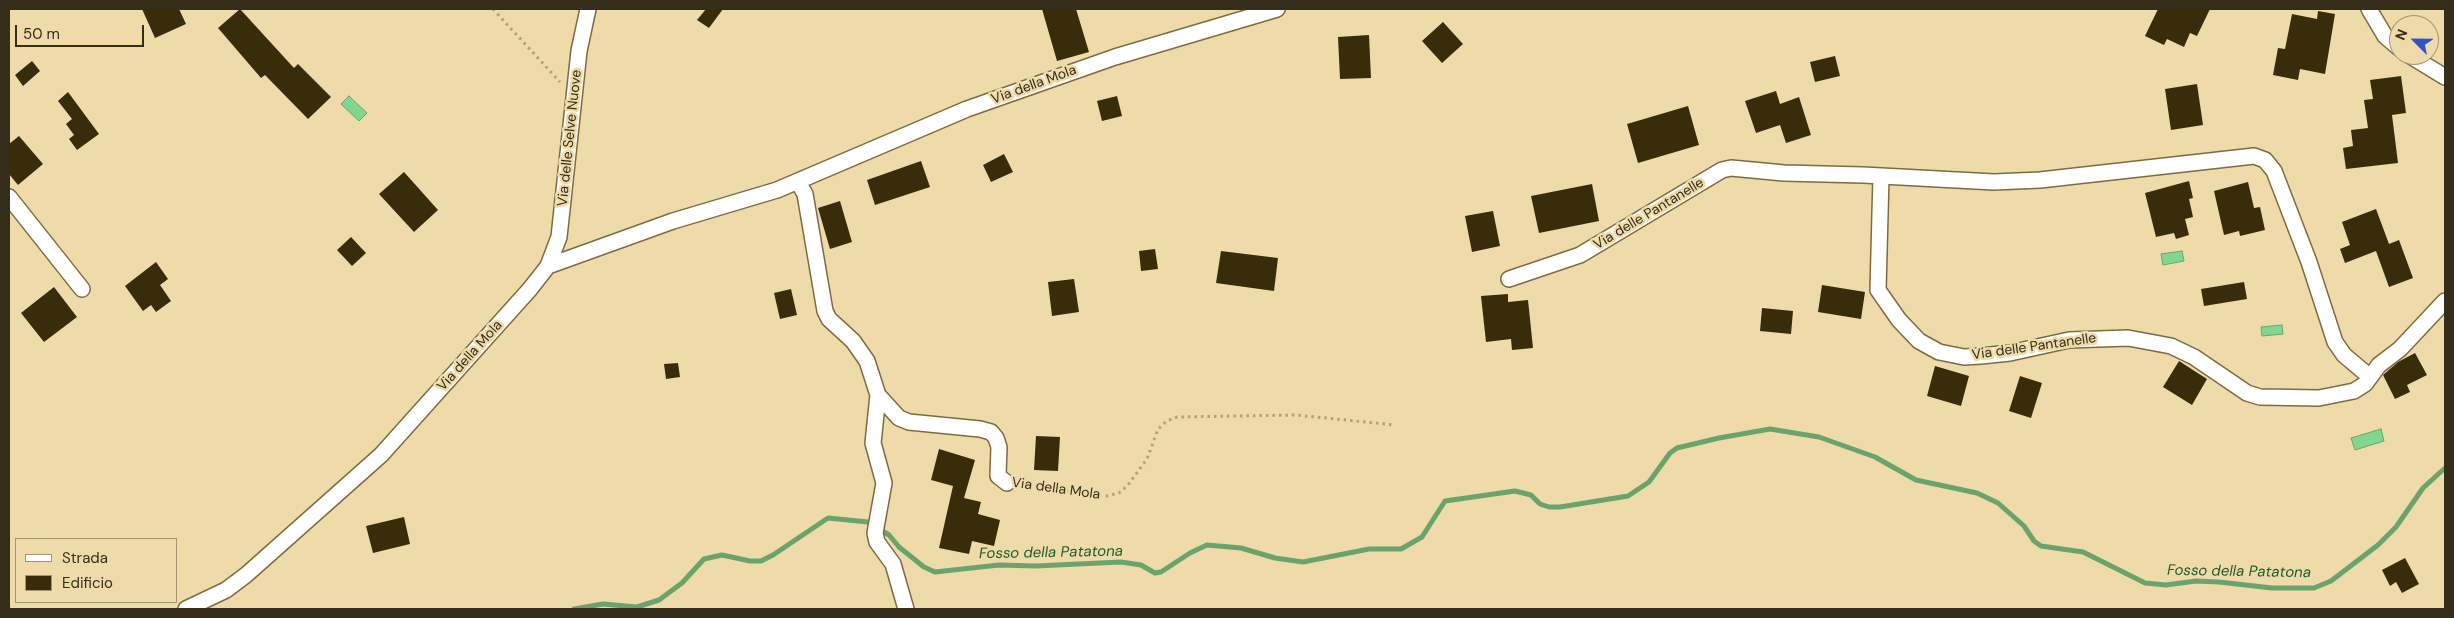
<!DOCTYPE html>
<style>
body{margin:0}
#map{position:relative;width:2454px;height:618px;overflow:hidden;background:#efdbaa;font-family:"DM Sans",sans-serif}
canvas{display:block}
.frame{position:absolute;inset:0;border:10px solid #342d19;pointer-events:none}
.legend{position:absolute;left:15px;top:538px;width:162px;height:65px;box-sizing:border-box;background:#efdbaa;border:1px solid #a49570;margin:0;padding:6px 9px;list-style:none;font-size:15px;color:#342d19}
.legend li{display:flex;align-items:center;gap:10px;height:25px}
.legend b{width:25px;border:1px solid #a49570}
.north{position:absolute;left:2389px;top:15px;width:50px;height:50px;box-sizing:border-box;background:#efdbaa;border:1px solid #a49570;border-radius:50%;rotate:293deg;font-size:14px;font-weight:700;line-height:20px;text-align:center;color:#342d19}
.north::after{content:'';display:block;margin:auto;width:18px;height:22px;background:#3551c3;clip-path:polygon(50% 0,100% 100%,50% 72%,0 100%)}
.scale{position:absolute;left:15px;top:25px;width:129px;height:22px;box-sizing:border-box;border:2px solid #342d19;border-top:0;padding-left:6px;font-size:15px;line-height:18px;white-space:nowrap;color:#342d19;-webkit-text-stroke:4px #efdbaa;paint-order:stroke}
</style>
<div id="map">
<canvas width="2454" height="618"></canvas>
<div class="frame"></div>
<ul class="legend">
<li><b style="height:6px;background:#fff"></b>Strada</li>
<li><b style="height:14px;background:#392c0a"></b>Edificio</li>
</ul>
<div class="north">N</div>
<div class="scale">50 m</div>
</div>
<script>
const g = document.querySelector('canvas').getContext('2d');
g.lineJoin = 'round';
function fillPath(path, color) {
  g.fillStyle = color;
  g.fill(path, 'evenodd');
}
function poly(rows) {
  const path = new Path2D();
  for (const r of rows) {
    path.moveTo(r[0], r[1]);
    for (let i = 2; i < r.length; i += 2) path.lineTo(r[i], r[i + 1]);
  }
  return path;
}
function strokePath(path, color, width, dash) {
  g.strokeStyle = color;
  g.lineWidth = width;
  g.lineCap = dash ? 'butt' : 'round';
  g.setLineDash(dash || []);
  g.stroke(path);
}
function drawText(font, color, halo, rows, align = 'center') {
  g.font = font + ' "DM Sans",sans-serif';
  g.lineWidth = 5;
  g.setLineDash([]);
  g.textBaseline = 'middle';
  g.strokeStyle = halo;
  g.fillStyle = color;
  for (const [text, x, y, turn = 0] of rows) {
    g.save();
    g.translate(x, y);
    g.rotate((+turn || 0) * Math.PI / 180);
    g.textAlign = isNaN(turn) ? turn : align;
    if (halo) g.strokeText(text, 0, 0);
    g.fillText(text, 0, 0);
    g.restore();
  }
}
const water = poly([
 [349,96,367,113,359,121,341,104,349,96],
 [2182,251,2184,261,2163,265,2161,254,2182,251],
 [2282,325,2283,334,2262,336,2261,327,2282,325],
 [2381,429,2384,441,2355,450,2351,438,2381,429]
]);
fillPath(water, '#81d78f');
strokePath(water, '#6aa46c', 1);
strokePath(poly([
 [574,609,603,604,637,607,659,600,682,583,704,559,722,555,750,561,761,561,773,555,828,518,868,522,889,535,899,547,924,567,935,572,999,565,1036,566,1121,562,1141,565,1155,573,1161,572,1190,553,1207,545,1241,548,1275,558,1303,562,1369,549,1401,549,1422,537,1445,501,1515,491,1531,495,1540,504,1549,507,1560,507,1628,496,1649,482,1670,453,1677,448,1719,438,1770,429,1819,437,1875,457,1916,480,1977,493,1998,503,2024,526,2034,541,2041,546,2083,552,2145,583,2166,585,2196,581,2219,582,2272,588,2314,588,2331,581,2378,545,2396,527,2423,488,2445,468]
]), '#6aa46c', 5);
fillPath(poly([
 [142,9,179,9,186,24,155,38],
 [240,9,294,68,298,64,331,97,308,119,265,75,261,78,218,28],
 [706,9,723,9,709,28,697,20],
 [1042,9,1076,9,1089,52,1057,61],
 [2158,9,2210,9,2197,36,2190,33,2184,47,2167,39,2164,45,2145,36],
 [2318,11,2335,14,2325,74,2300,69,2298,80,2273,75,2278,48,2285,49,2292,14,2317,19],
 [1443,22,1463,44,1442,63,1422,41],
 [1369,35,1371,78,1340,79,1338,37],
 [1835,56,1840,76,1815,82,1810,62],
 [32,61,40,71,23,86,15,75],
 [2401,76,2406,113,2392,115,2398,163,2346,169,2343,148,2353,146,2351,130,2368,128,2364,100,2373,99,2370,80],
 [2197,84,2203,125,2171,130,2165,89],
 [1776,91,1780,104,1799,97,1811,135,1786,143,1780,125,1756,133,1745,101],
 [68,92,99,134,77,150,69,139,74,135,66,124,72,119,58,101],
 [1117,96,1122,116,1102,121,1097,101],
 [1688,106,1699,145,1638,163,1627,124],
 [19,136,43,164,18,185,9,174,9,144],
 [1004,154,1013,172,991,182,983,165],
 [921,161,930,187,875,205,867,180],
 [404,172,438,210,414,232,379,194],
 [2189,181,2193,198,2189,199,2193,217,2185,219,2189,235,2176,239,2174,233,2156,237,2145,193],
 [2248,182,2254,208,2260,207,2265,230,2240,236,2239,231,2224,235,2214,191],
 [1592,184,1599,221,1539,233,1531,196],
 [840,201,852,242,830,249,818,208],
 [2376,209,2389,244,2399,240,2413,278,2389,287,2376,251,2345,263,2340,249,2350,245,2342,222],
 [1493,211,1500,246,1472,252,1465,216],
 [351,237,366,253,352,266,337,250],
 [1155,249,1158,269,1141,271,1139,251],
 [1221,251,1278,258,1274,291,1216,283],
 [156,262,168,279,160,285,171,301,156,312,151,305,143,311,125,286],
 [1074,279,1079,312,1052,316,1048,282],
 [2244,282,2247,299,2204,306,2201,289],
 [1822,285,1865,292,1861,319,1818,312],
 [54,287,77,317,44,342,21,313],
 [791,289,797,315,780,319,774,293],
 [1508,294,1508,302,1528,300,1533,348,1512,350,1511,339,1486,342,1481,296],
 [1762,308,1793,311,1791,334,1760,331],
 [2415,353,2427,375,2407,385,2410,392,2395,399,2383,375,2398,362],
 [2179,361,2207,379,2192,405,2163,387],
 [678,363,680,377,666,379,664,364],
 [1935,366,1969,376,1961,406,1927,396],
 [2020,376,2042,383,2031,418,2009,411],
 [1036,436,1060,437,1058,471,1034,470],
 [939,449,975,460,964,498,981,502,978,514,1000,520,994,546,972,541,969,554,939,548,953,486,931,480],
 [404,517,410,544,373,553,366,526],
 [2405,558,2419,584,2402,593,2396,582,2390,586,2382,570]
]), '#392c0a');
const minor = poly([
 [2369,9,2385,36,2399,48],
 [2409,55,2445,77],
 [1881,176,1878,290,1899,320,1919,341,1939,352,1964,357,1981,356,2010,353,2069,340,2128,338,2171,346,2194,357,2247,393,2260,397,2319,398,2354,391,2365,384,2379,365,2400,349,2445,301],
 [798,182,805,194,825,311,829,319,853,341,867,361,878,395,899,418,909,422,980,429,991,432,996,438,999,447,998,476,1007,483],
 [9,197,82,289],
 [548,266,559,237,579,51,588,9],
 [1509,279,1580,255,1722,170,1731,168,1784,173,1863,175,1994,182,2040,180,2254,156,2265,160,2274,171,2309,262,2335,342,2344,355,2370,377],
 [878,395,873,443,884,483,875,533,877,542,893,564,906,609],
 [186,609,226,590,246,575,381,455,530,289,548,266,673,221,777,190,967,109,1115,57,1277,9]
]);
strokePath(minor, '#7e6c3f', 18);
strokePath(poly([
 [493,9,560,82],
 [1022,485,1106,496,1119,493,1128,485,1147,459,1158,429,1167,421,1177,417,1296,415,1395,425]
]), '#b1a17a', 3, [2.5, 4]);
strokePath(minor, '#fff', 15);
drawText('14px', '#342d19', '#efdbaa', [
 ["Via della Mola",1034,85,-20],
 ["Via delle Selve Nuove",570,138,-84],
 ["Via delle Pantanelle",1649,214,-31],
 ["Via delle Pantanelle",2034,347,-8],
 ["Via della Mola",470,356,-48],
 ["Via della Mola",1056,489,8]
]);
drawText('italic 15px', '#1f5b2d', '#efdbaa', [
 ["Fosso della Patatona",1051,553,-1],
 ["Fosso della Patatona",2239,572,1]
]);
</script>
